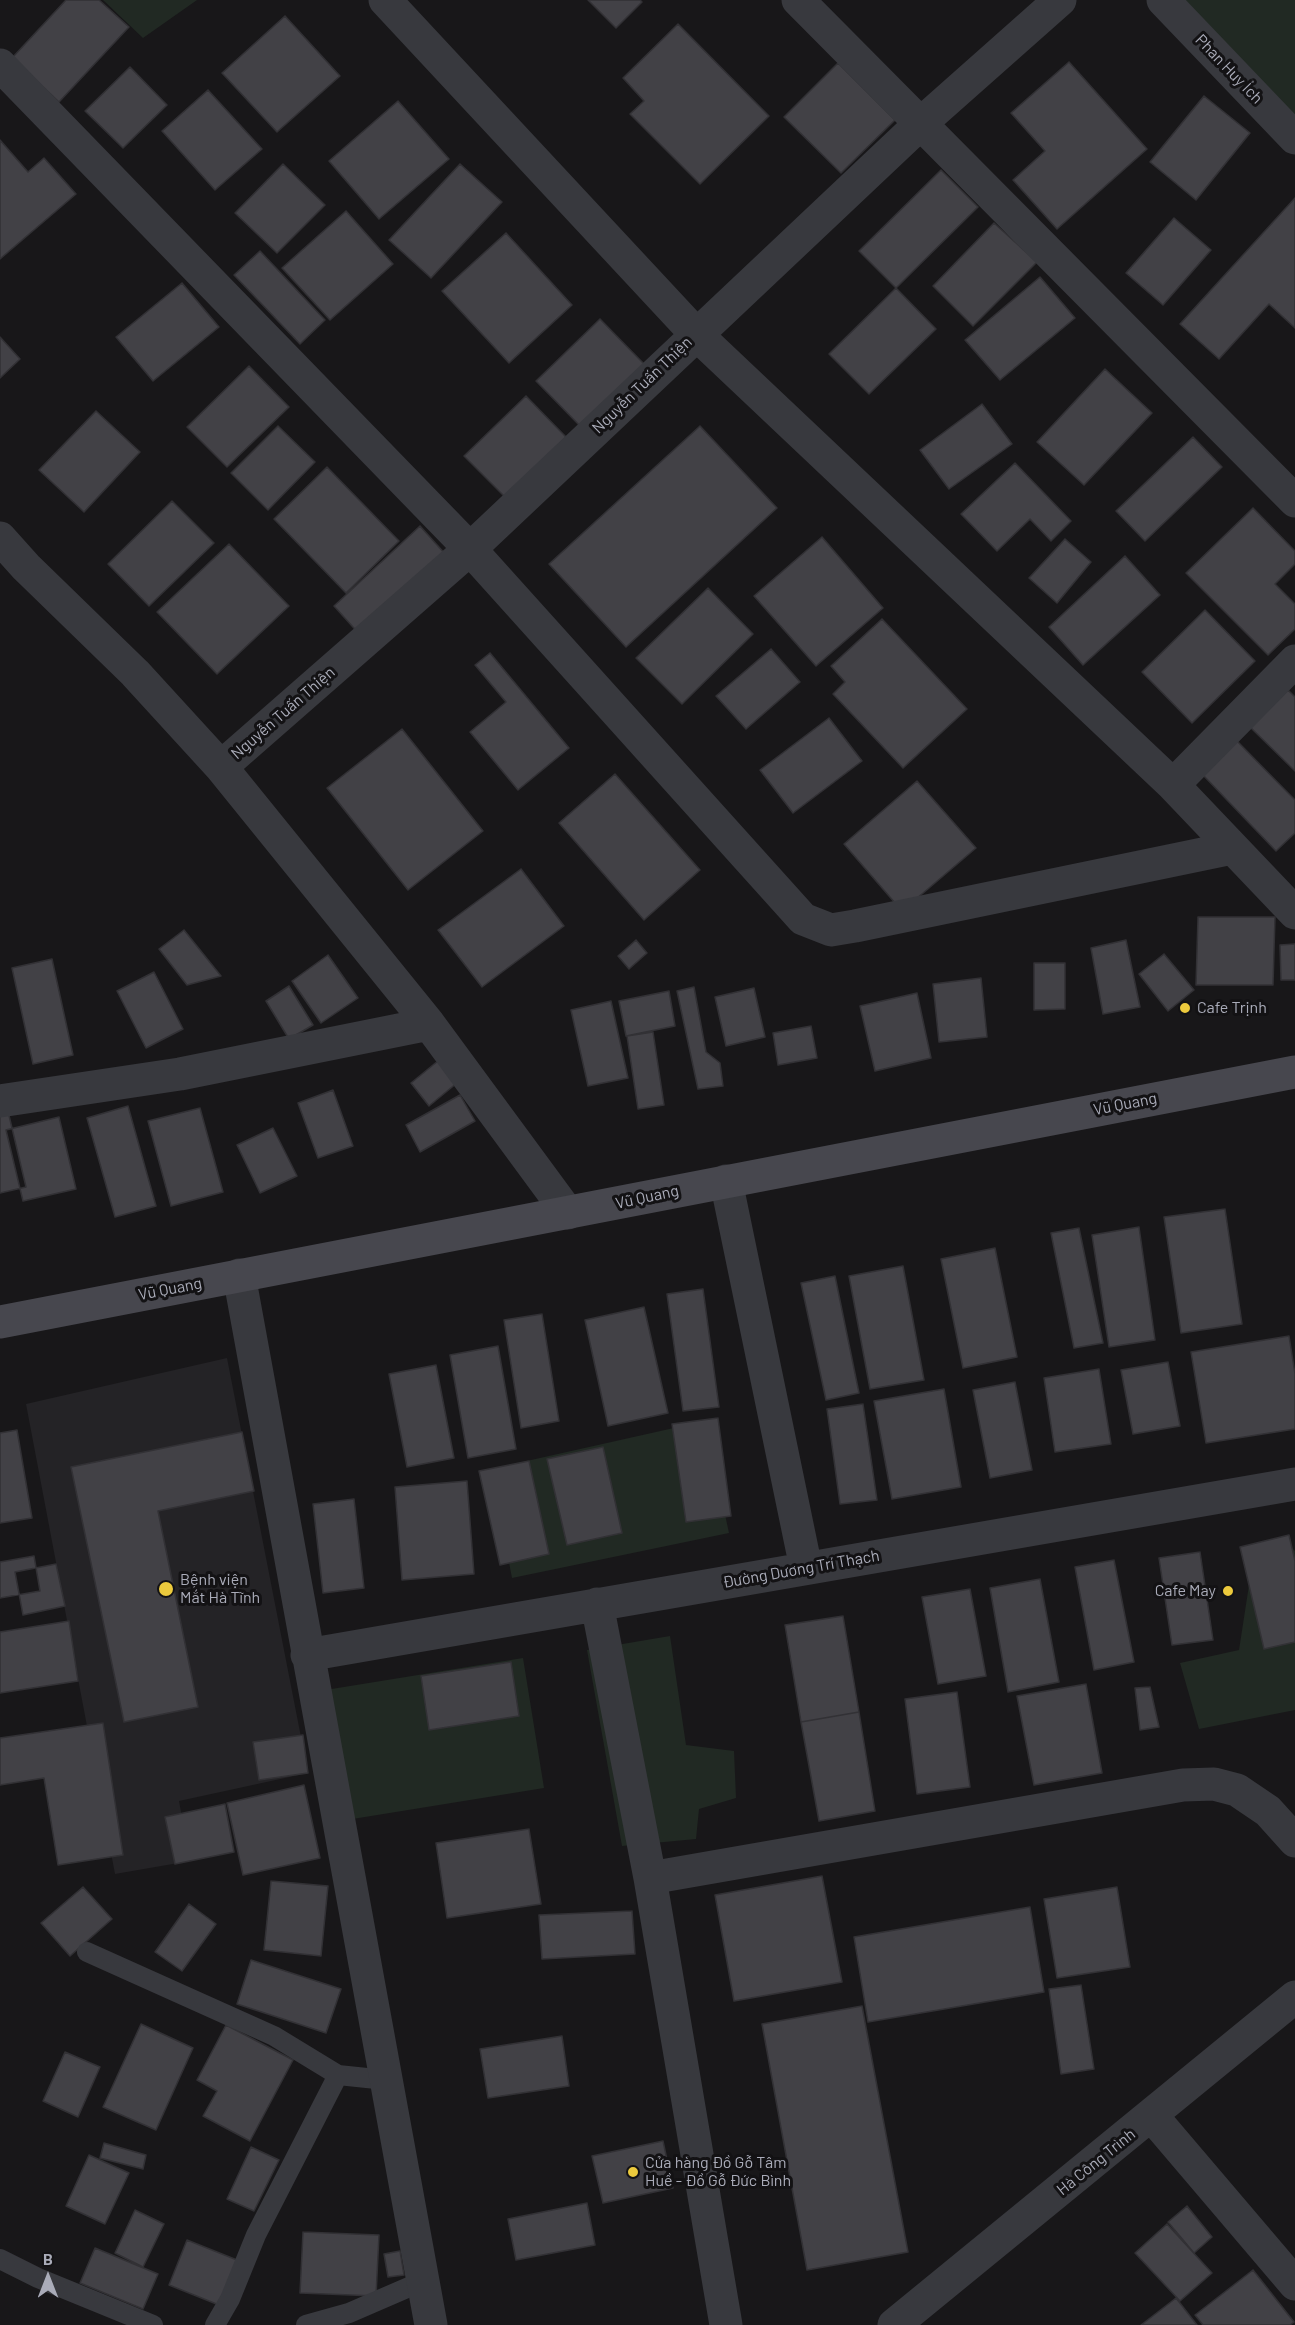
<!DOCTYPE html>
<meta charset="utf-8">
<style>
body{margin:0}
#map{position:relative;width:1295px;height:2325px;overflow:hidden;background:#181719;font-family:Barlow,sans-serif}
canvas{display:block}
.north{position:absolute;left:18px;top:2247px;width:60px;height:60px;-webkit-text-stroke:4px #131214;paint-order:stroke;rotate:0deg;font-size:16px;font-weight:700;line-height:24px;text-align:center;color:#aaacb9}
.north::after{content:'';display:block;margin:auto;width:21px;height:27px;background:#aaacb9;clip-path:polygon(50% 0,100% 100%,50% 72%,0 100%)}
</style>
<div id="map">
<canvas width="1295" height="2325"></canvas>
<div class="north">B</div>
</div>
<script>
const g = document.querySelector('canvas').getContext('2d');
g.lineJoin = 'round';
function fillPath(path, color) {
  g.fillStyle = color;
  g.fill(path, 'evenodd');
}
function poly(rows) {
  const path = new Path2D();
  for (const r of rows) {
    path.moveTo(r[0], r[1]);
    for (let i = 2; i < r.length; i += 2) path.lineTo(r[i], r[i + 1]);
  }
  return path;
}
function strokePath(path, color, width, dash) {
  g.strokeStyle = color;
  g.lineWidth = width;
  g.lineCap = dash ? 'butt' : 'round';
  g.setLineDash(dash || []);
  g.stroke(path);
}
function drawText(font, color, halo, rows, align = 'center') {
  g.font = font + ' Barlow,sans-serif';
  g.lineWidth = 6;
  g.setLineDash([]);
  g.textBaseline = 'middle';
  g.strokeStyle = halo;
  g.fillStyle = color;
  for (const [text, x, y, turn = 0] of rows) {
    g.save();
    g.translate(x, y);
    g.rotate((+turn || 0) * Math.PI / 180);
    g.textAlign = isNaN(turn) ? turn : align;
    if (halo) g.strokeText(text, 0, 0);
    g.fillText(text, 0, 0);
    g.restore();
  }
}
fillPath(poly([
 [227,1358,308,1773,179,1801,190,1861,115,1874,26,1404]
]), '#242326');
fillPath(poly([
 [103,0,197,0,143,38],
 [1185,0,1295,0,1295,125],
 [705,1421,729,1533,512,1578,491,1469],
 [1255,1546,1293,1549,1295,1551,1295,1710,1199,1729,1180,1663,1239,1650],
 [670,1636,686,1745,734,1751,736,1798,699,1809,696,1839,622,1846,587,1650],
 [523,1658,544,1788,334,1822,313,1692]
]), '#212923');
const building = poly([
 [66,0,99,0,129,27,59,102,12,58,66,0],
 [588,0,640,0,642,2,616,28,588,0],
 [285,16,340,76,277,132,222,73,285,16],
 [678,24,769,116,700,184,630,114,644,101,623,78,678,24],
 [1069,62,1147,149,1057,229,1013,180,1045,151,1011,113,1069,62],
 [838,63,895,120,841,173,784,117,838,63],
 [130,67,167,105,123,148,85,111,130,67],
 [208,90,262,149,215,190,162,131,208,90],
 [1204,96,1250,133,1196,200,1150,162,1204,96],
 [398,101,449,159,379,219,329,161,398,101],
 [0,140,28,172,44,158,76,194,0,259,0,140],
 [283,164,325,205,277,253,235,213,283,164],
 [460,164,502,202,431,278,389,240,460,164],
 [941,170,978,207,896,288,859,251,941,170],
 [1295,198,1295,328,1269,304,1219,359,1180,324,1295,198],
 [346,211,393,264,330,320,282,268,346,211],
 [1174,218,1211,250,1163,305,1126,273,1174,218],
 [994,223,1037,262,973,326,933,286,994,223],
 [506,233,572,305,509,363,442,291,506,233],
 [260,251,325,320,300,344,234,275,260,251],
 [1040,277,1075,318,1000,380,965,340,1040,277],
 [182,283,219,327,153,381,116,337,182,283],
 [896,288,936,329,869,394,829,354,896,288],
 [600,319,646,366,582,428,536,381,600,319],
 [0,337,20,359,0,378,0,337],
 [249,366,289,407,227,467,187,427,249,366],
 [1105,369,1152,413,1084,485,1037,442,1105,369],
 [526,396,566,437,505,497,464,456,526,396],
 [982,404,1012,444,949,489,920,450,982,404],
 [96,411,140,452,84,512,39,470,96,411],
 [278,426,315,462,268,510,231,473,278,426],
 [700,426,777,508,626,647,549,564,700,426],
 [1193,437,1222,467,1145,541,1116,511,1193,437],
 [1015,463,1071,521,1051,541,1030,519,997,551,961,514,1015,463],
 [327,467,399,541,346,593,274,519,327,467],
 [172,501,214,543,149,606,108,564,172,501],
 [1253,508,1295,551,1295,564,1275,584,1295,604,1295,629,1268,655,1186,573,1253,508],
 [420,526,447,556,361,636,334,606,420,526],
 [822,537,883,608,816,666,754,596,822,537],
 [1065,539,1091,562,1057,603,1029,578,1065,539],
 [229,544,289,606,217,674,157,612,229,544],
 [1125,556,1160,595,1083,665,1049,627,1125,556],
 [708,588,753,634,682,704,636,658,708,588],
 [1205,610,1255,661,1192,723,1142,672,1205,610],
 [882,619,967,709,903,768,833,694,845,682,831,666,882,619],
 [771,649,800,682,746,729,716,696,771,649],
 [490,653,569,748,518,790,470,732,506,702,475,665,490,653],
 [1288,690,1295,697,1295,771,1250,727,1288,690],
 [829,718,862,761,793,813,760,770,829,718],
 [402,729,483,831,408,890,327,788,402,729],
 [1237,741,1295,800,1295,833,1276,851,1202,774,1237,741],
 [615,774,700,870,644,920,559,823,615,774],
 [917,781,976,848,902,911,844,844,917,781],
 [521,869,564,926,482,987,438,930,521,869],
 [1198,917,1275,917,1273,985,1196,985,1198,917],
 [184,930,221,976,187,985,159,949,184,930],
 [636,940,647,953,629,969,618,956,636,940],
 [1126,940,1140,1007,1103,1014,1091,948,1126,940],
 [1295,944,1295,980,1281,980,1280,945,1295,944],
 [1164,954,1194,990,1168,1011,1139,974,1164,954],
 [328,955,358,998,321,1023,292,981,328,955],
 [52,959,73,1055,33,1064,12,968,52,959],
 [1034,963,1065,963,1065,1009,1034,1010,1034,963],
 [154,972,183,1029,146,1048,117,991,154,972],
 [981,978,987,1037,939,1042,933,984,981,978],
 [289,986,313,1025,289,1039,266,1001,289,986],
 [694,987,706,1052,720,1063,723,1086,698,1089,677,991,694,987],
 [754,988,765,1037,726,1046,715,997,754,988],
 [669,991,675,1026,626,1036,619,1001,669,991],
 [917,993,931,1058,875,1071,860,1006,917,993],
 [611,1001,628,1078,588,1086,571,1010,611,1001],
 [811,1026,817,1058,778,1065,773,1033,811,1026],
 [653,1032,664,1105,638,1109,627,1036,653,1032],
 [444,1056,463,1078,429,1106,411,1083,444,1056],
 [333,1090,353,1146,318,1158,298,1103,333,1090],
 [460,1095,475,1121,420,1152,406,1125,460,1095],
 [128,1106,156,1206,115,1217,87,1118,128,1106],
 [7,1107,26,1187,0,1193,0,1109,7,1107],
 [200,1108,223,1192,171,1206,148,1121,200,1108],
 [59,1117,76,1189,23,1201,6,1130,59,1117],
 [273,1128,297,1176,260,1193,237,1145,273,1128],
 [1225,1209,1242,1324,1181,1333,1164,1217,1225,1209],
 [1139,1227,1155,1340,1109,1347,1092,1235,1139,1227],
 [1079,1228,1103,1343,1074,1348,1051,1233,1079,1228],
 [995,1248,1017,1357,963,1368,941,1259,995,1248],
 [903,1266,924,1380,870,1389,849,1276,903,1266],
 [835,1276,859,1393,826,1400,801,1283,835,1276],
 [703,1289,719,1407,683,1411,667,1294,703,1289],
 [644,1307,668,1413,608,1426,585,1320,644,1307],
 [542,1314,559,1421,521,1428,504,1320,542,1314],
 [1289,1336,1295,1374,1295,1429,1206,1443,1191,1352,1289,1336],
 [498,1346,516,1449,468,1458,450,1355,498,1346],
 [1168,1362,1180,1426,1133,1434,1121,1370,1168,1362],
 [436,1365,454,1458,407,1467,389,1374,436,1365],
 [1099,1369,1111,1444,1055,1452,1044,1378,1099,1369],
 [1015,1382,1032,1470,990,1478,973,1390,1015,1382],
 [944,1389,961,1487,892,1499,874,1401,944,1389],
 [863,1404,877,1500,840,1504,827,1409,863,1404],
 [718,1418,731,1516,686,1522,672,1424,718,1418],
 [17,1430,32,1518,0,1523,0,1433,17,1430],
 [242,1432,254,1491,158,1511,198,1707,124,1722,71,1467,242,1432],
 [603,1447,622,1533,567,1545,547,1459,603,1447],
 [529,1461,549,1554,500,1565,479,1471,529,1461],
 [467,1481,474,1574,402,1580,395,1487,467,1481],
 [354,1499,364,1588,323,1593,313,1504,354,1499],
 [1289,1535,1295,1561,1295,1642,1264,1649,1240,1547,1289,1535],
 [1200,1552,1213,1640,1172,1645,1159,1558,1200,1552],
 [34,1556,40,1591,0,1598,0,1562,34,1556],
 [1114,1560,1134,1662,1094,1670,1075,1567,1114,1560],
 [56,1564,65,1606,23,1615,15,1572,56,1564],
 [1040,1579,1059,1682,1008,1692,990,1588,1040,1579],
 [970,1589,986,1676,938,1684,922,1597,970,1589],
 [843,1616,859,1712,801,1722,785,1625,843,1616],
 [69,1621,78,1681,0,1693,0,1632,69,1621],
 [511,1662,519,1716,429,1730,421,1676,511,1662],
 [1086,1684,1102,1773,1034,1785,1017,1696,1086,1684],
 [1150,1687,1159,1727,1140,1730,1135,1688,1150,1687],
 [957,1692,970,1787,917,1794,905,1699,957,1692],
 [859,1712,875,1811,819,1821,801,1722,859,1712],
 [103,1723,123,1855,58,1865,44,1778,0,1785,0,1738,103,1723],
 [303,1735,308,1773,259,1780,253,1742,303,1735],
 [304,1785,320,1858,243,1875,227,1803,304,1785],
 [225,1804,234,1852,175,1864,165,1817,225,1804],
 [529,1829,541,1904,447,1918,436,1843,529,1829],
 [822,1876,842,1982,734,2001,715,1895,822,1876],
 [271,1881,328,1886,321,1956,264,1950,271,1881],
 [83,1887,112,1919,70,1956,41,1923,83,1887],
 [1117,1887,1130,1967,1057,1978,1044,1899,1117,1887],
 [189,1904,216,1924,182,1971,155,1952,189,1904],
 [1030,1907,1044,1992,868,2022,854,1937,1030,1907],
 [632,1911,635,1954,542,1959,539,1915,632,1911],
 [251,1960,341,1989,326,2033,237,2004,251,1960],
 [1081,1985,1094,2069,1061,2074,1049,1989,1081,1985],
 [862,2006,908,2252,807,2270,762,2024,862,2006],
 [141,2024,193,2048,156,2130,103,2107,141,2024],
 [226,2025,293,2060,250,2141,203,2116,217,2091,197,2080,226,2025],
 [562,2036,569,2086,488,2098,480,2049,562,2036],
 [65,2052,100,2067,78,2117,43,2101,65,2052],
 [663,2141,673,2188,603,2203,592,2156,663,2141],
 [104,2143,146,2155,143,2169,100,2158,104,2143],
 [251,2147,279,2160,254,2211,227,2199,251,2147],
 [89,2155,129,2173,105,2224,66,2206,89,2155],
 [587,2203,595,2245,516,2260,508,2219,587,2203],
 [1187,2206,1212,2237,1194,2253,1168,2222,1187,2206],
 [135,2210,164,2224,143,2267,115,2253,135,2210],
 [1167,2224,1212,2273,1180,2301,1135,2253,1167,2224],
 [303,2232,379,2235,376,2296,300,2293,303,2232],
 [187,2240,237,2260,219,2305,169,2285,187,2240],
 [95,2248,158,2274,143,2309,80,2283,95,2248],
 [400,2251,404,2275,388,2277,384,2254,400,2251],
 [1253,2270,1294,2322,1290,2325,1203,2325,1195,2315,1253,2270],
 [1176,2298,1197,2325,1141,2325,1176,2298]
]);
fillPath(building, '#424146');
strokePath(building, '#323135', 1.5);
strokePath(poly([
 [87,1952,274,2036,338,2075,386,2080],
 [0,2259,38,2278,153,2325],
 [215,2325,230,2299,256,2235,338,2075],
 [306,2325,349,2313,423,2281]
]), '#38393e', 20);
strokePath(poly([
 [385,0,696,334,1173,785,1295,913],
 [798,0,1295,501],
 [1163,0,1295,138],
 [0,65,470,549,803,919,831,930,855,926,1232,848],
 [0,538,26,567,135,673,221,767,429,1024,568,1213],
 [221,767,470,549,919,125,1060,0],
 [1173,785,1295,661],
 [0,1101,180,1074,429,1024],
 [726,1181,806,1568],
 [239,1275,431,2325],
 [597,1604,650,1878,726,2325],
 [307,1655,1295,1484],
 [650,1878,1183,1785,1214,1784,1237,1790,1268,1811,1295,1841],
 [1152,2116,1295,2284],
 [894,2325,1295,1997]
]), '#38393e', 33);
strokePath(poly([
 [0,1322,1295,1072]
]), '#47474e', 33);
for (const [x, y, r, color] of [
 [1185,1008,6,"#ecca3d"],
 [166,1589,8,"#ecca3d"],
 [1228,1591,6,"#ecca3d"],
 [633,2172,6,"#ecca3d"]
]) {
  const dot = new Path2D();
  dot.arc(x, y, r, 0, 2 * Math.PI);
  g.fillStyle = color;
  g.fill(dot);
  strokePath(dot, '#131214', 2);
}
drawText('16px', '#aaacb9', '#131214', [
 ["Phan Huy Ích",1229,69,46],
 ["Nguyễn Tuấn Thiện",642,385,-44],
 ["Nguyễn Tuấn Thiện",283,713,-41],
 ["Vũ Quang",1125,1104,-11],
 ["Vũ Quang",647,1197,-12],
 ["Vũ Quang",170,1289,-11],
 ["Đường Dương Trí Thạch",801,1569,-10],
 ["Hà Công Trình",1096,2162,-39]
]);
drawText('16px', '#aaacb9', '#131214', [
 ["Cafe Trịnh",1197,1008],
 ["Bệnh viện",180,1580],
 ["Mắt Hà Tĩnh",180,1598],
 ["Cafe May",1216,1591,"right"],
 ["Cửa hàng Đồ Gỗ Tâm",645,2163],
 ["Huề - Đồ Gỗ Đức Bình",645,2181]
], 'left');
</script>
